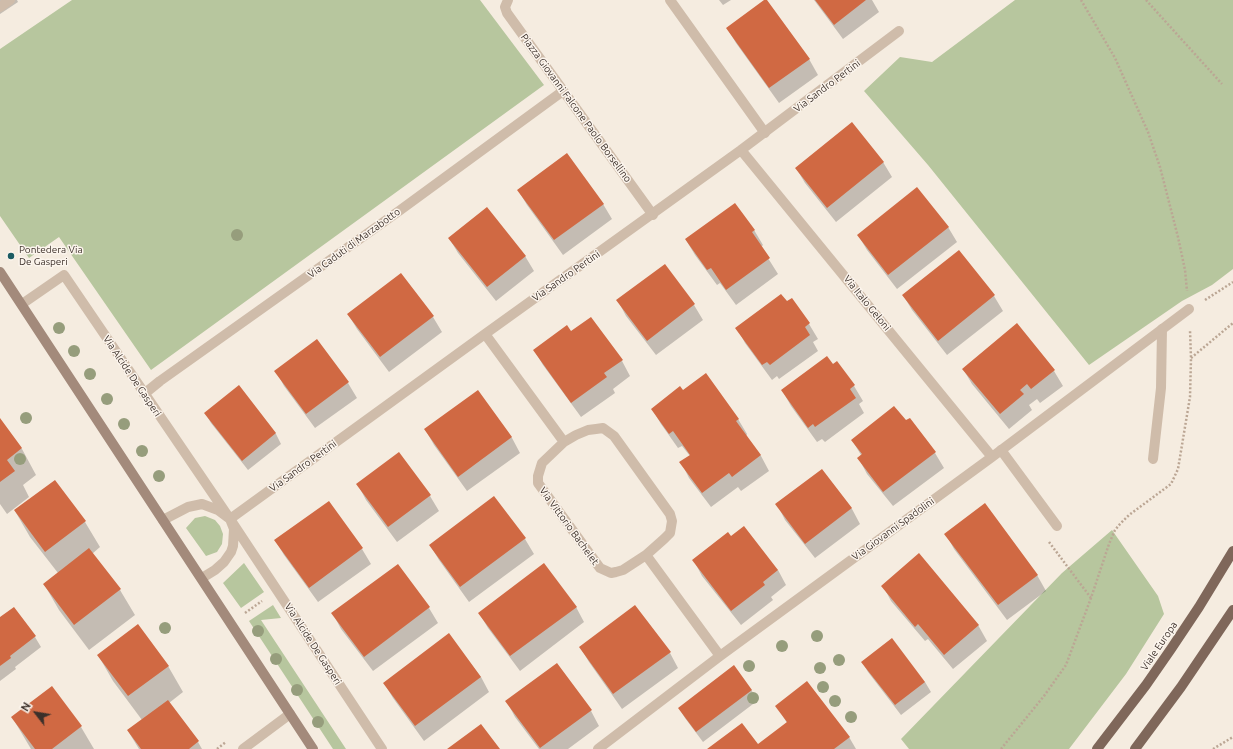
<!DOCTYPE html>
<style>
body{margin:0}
#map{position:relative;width:1233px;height:749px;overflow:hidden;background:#f5ece0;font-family:Ubuntu,sans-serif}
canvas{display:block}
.north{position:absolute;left:16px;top:693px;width:40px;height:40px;-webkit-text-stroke:3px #fcf5ed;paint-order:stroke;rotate:301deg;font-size:11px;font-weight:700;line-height:16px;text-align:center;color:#3c302a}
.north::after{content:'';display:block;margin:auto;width:14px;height:18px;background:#3c302a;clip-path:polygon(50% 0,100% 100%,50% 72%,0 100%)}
</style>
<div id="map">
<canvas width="1233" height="749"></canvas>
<div class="north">N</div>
</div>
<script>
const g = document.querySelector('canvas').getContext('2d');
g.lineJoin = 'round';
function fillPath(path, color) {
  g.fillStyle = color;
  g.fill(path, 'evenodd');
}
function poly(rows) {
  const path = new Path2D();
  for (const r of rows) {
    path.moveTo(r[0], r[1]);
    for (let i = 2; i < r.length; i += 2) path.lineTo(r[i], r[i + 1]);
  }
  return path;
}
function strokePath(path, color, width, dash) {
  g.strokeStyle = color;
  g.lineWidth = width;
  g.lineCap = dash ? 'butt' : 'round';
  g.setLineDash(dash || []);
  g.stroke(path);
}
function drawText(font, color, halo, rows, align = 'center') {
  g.font = font + ' Ubuntu,sans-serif';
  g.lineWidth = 3;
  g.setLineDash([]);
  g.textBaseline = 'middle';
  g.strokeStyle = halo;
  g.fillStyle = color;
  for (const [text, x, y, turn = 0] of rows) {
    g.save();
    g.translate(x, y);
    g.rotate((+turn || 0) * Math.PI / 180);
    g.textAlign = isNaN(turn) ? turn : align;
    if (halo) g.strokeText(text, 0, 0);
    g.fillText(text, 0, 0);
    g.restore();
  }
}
fillPath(poly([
 [72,0,480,0,544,85,151,370,59,237,29,258,0,216,0,49],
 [1015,0,1233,0,1233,269,1212,285,1182,301,1089,365,928,165,864,91,900,57,932,62],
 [205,516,215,520,220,526,223,534,222,544,217,552,206,556,186,528,195,518],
 [1112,530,1158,596,1164,614,1126,674,1069,749,909,749,901,739,1062,573],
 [244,563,264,592,241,608,223,583],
 [273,605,281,618,261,620,346,749,333,749,249,621]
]), '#b7c69e');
fillPath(poly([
 [0,0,17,0,18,2,0,14],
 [719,0,731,0,723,5],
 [766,0,809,59,818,75,779,103,736,43,727,28],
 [814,0,872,0,879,12,843,39],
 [883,162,892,177,836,222,805,183,796,168],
 [518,190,603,204,612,219,563,255,527,205],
 [948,227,957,242,897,289,867,250,858,235],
 [754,230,763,245,761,247,778,274,736,305,720,283,717,285,695,255,686,240],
 [449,238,525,256,534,271,496,301,458,253],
 [959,251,994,296,1003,311,947,355,912,310,903,295],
 [665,265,694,305,703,320,656,355,626,316,618,301],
 [348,314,433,317,442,332,389,372,357,329],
 [809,324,818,339,813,342,818,351,779,379,777,376,772,380,745,343,737,328],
 [571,333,622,361,630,376,613,389,615,393,581,417,543,365,534,350],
 [837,362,854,386,863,401,859,404,864,413,825,442,822,439,817,442,791,406,782,390],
 [963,369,1054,371,1063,386,1040,403,1037,399,1029,405,1032,410,1009,429,972,384],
 [276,371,348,383,357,398,315,428,284,386],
 [239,387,276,434,281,444,248,470,211,423,205,413],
 [478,391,512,438,520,453,467,491,434,445,425,429],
 [683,391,738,419,747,434,746,436,761,456,769,471,741,491,738,487,711,507,689,478,681,462,690,456,682,446,678,448,661,424,652,409],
 [910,419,935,453,944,468,893,506,867,474,859,459,861,455,852,440,906,422],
 [0,420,22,449,36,475,23,485,29,497,7,514,0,504],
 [399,454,430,496,439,511,397,542,366,500,358,485],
 [822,470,852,509,860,524,815,558,785,520,777,504],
 [55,481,85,522,100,547,92,554,120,590,135,615,89,650,59,610,44,584,58,573,30,537,15,511],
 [494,498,525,539,534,554,469,602,439,560,430,545],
 [946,534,1037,575,1046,591,1007,620,954,549],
 [731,537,778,570,786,585,771,597,773,600,741,625,702,576,694,561],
 [275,540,362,549,371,564,318,602,284,555],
 [398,565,429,608,438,623,373,671,341,629,333,614],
 [883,586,978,625,987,641,953,669,928,639,925,641,891,601],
 [576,607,584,622,520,671,488,628,479,613],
 [14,608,35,637,41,647,15,667,16,669,0,681,0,619],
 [449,635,481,677,489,692,424,741,393,698,384,683],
 [580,647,670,653,678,668,622,709,589,662],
 [98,655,168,666,183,692,169,703,198,742,202,749,139,749,128,731,142,720,113,681],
 [862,662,925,682,931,692,901,715,868,672],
 [734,667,752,691,757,701,703,742,685,718,679,708],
 [507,702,591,711,599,726,568,749,539,749,515,717],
 [777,706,849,737,856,749,709,749,758,745,787,723],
 [12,717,81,727,94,749,31,749]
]), '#0003');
fillPath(poly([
 [764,0,767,0,810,59,769,88,726,28],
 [815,0,866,0,834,25],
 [852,122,884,162,827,208,795,168],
 [567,153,604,204,554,240,517,190],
 [917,187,949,227,888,275,857,235],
 [735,203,755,230,752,232,770,258,726,290,711,268,707,270,685,239],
 [487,207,526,256,487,287,448,238],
 [959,250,995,295,938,341,902,295],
 [665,264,695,304,647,341,616,300],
 [401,273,434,316,380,357,347,314],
 [781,294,787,301,792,298,810,323,805,327,810,335,770,365,767,362,762,365,735,328],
 [591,317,623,360,604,373,607,377,571,403,533,350,567,325,571,331],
 [1017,323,1055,370,1031,389,1027,384,1020,390,1024,394,1000,414,962,369],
 [317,339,349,382,306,414,274,371],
 [827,356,833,364,837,361,855,385,850,389,856,398,815,427,813,424,808,428,781,390],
 [706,373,739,419,736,421,761,455,732,477,729,473,702,493,679,462,690,455,673,431,669,434,651,409,680,386,683,390],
 [239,385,276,433,242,461,204,413],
 [478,390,512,437,458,477,424,429],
 [894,406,906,420,910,418,936,452,883,492,857,458,862,454,851,440],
 [0,418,22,448,7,460,15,471,0,482],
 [399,452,431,495,388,527,356,484],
 [822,469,852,508,805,544,775,504],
 [55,480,86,521,45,552,14,510],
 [494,496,526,538,460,587,429,545],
 [329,501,363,548,309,588,274,540],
 [985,503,1038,575,998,605,944,534],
 [744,526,778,570,763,582,765,585,731,611,692,560,728,532,731,536],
 [89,548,121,589,74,625,43,584],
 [919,553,979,625,944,655,918,624,915,627,881,586],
 [544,563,577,607,510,656,478,613],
 [398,564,430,607,364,657,331,613],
 [635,605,671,652,613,694,579,647],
 [14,607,36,636,10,656,11,658,0,666,0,617],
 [138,624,169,666,128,696,97,655],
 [449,633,481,677,415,726,383,683],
 [892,638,925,682,895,705,861,662],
 [557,663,592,710,540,748,505,701],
 [734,665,752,690,696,732,678,708],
 [807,681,850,737,834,749,707,749,742,723,758,744,787,722,775,706],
 [52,686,82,726,52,749,35,749,11,717],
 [168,700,199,741,189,749,141,749,127,730],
 [481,724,500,749,447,749]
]), '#d06943');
strokePath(poly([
 [1081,0,1115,58,1148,132,1160,167,1178,237,1185,270,1187,291],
 [1146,0,1222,84],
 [1205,300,1233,282],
 [1191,358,1233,323],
 [1049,542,1091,598],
 [245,613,262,601],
 [217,749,226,742],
 [1001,749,1044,696,1066,665,1091,598,1109,544,1115,530,1120,524,1129,515,1171,484,1178,469,1190,397,1191,358,1190,330],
 [1213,749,1233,737]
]), '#bba694', 2.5, [2, 2]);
strokePath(poly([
 [508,0,505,7,507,13,653,215],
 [670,0,765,133],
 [1001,450,1057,526],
 [1153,459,1161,388,1162,329]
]), '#cfbcaa', 10);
strokePath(poly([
 [0,7,10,0],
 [741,150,992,457],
 [22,304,64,275,230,519,382,749],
 [485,334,564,442,542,463,538,476,538,483,600,568,611,573,616,572,623,570,646,555,720,656],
 [144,394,160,381,399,211,563,91],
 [564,442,576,435,588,430,596,429,603,428,614,436,670,514,672,521,670,533,664,539,646,555],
 [230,519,485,334,741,150,899,31],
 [163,520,188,507,202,504,218,510,230,519,234,529,233,546,231,552,224,562,215,570,202,578],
 [243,749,290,714],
 [598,749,720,656,992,457,1189,309]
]), '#cfbcaa', 10);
strokePath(poly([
 [0,272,313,749]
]), '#a38a7b', 10);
strokePath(poly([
 [1097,749,1146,685,1171,649,1199,607,1233,551],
 [1135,749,1181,687,1233,610]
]), '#7f675a', 10);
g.fillStyle = '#969d7c';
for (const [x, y] of [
 [237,235],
 [59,328],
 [74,351],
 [90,374],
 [107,399],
 [26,418],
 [124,424],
 [142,451],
 [20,459],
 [159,476],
 [165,628],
 [258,631],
 [817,636],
 [782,646],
 [276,659],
 [839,660],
 [749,666],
 [820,668],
 [823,687],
 [297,690],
 [753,698],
 [835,701],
 [851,717],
 [318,722]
]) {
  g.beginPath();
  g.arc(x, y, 6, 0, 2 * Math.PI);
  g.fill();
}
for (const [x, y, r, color] of [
 [11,256,4,"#1b5b62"]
]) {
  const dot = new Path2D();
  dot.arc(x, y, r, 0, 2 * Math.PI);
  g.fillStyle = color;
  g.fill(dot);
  strokePath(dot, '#fcf5ed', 1.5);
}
drawText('10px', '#3c302a', '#fcf5ed', [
 ["Via Sandro Pertini",827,86,-37],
 ["Piazza Giovanni Falcone Paolo Borsellino",576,108,54],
 ["Via Caduti di Marzabotto",354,243,-36],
 ["Via Sandro Pertini",566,276,-35],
 ["Via Italo Geloni",867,303,51],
 ["Via Alcide De Gasperi",132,376,56],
 ["Via Sandro Pertini",303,466,-36],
 ["Via Vittorio Bachelet",569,526,54],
 ["Via Giovanni Spadolini",893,529,-36],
 ["Via Alcide De Gasperi",313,644,57],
 ["Viale Europa",1159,646,-56]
]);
drawText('10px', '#3c302a', '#fcf5ed', [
 ["Pontedera Via",19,250],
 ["De Gasperi",19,262]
], 'left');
</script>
